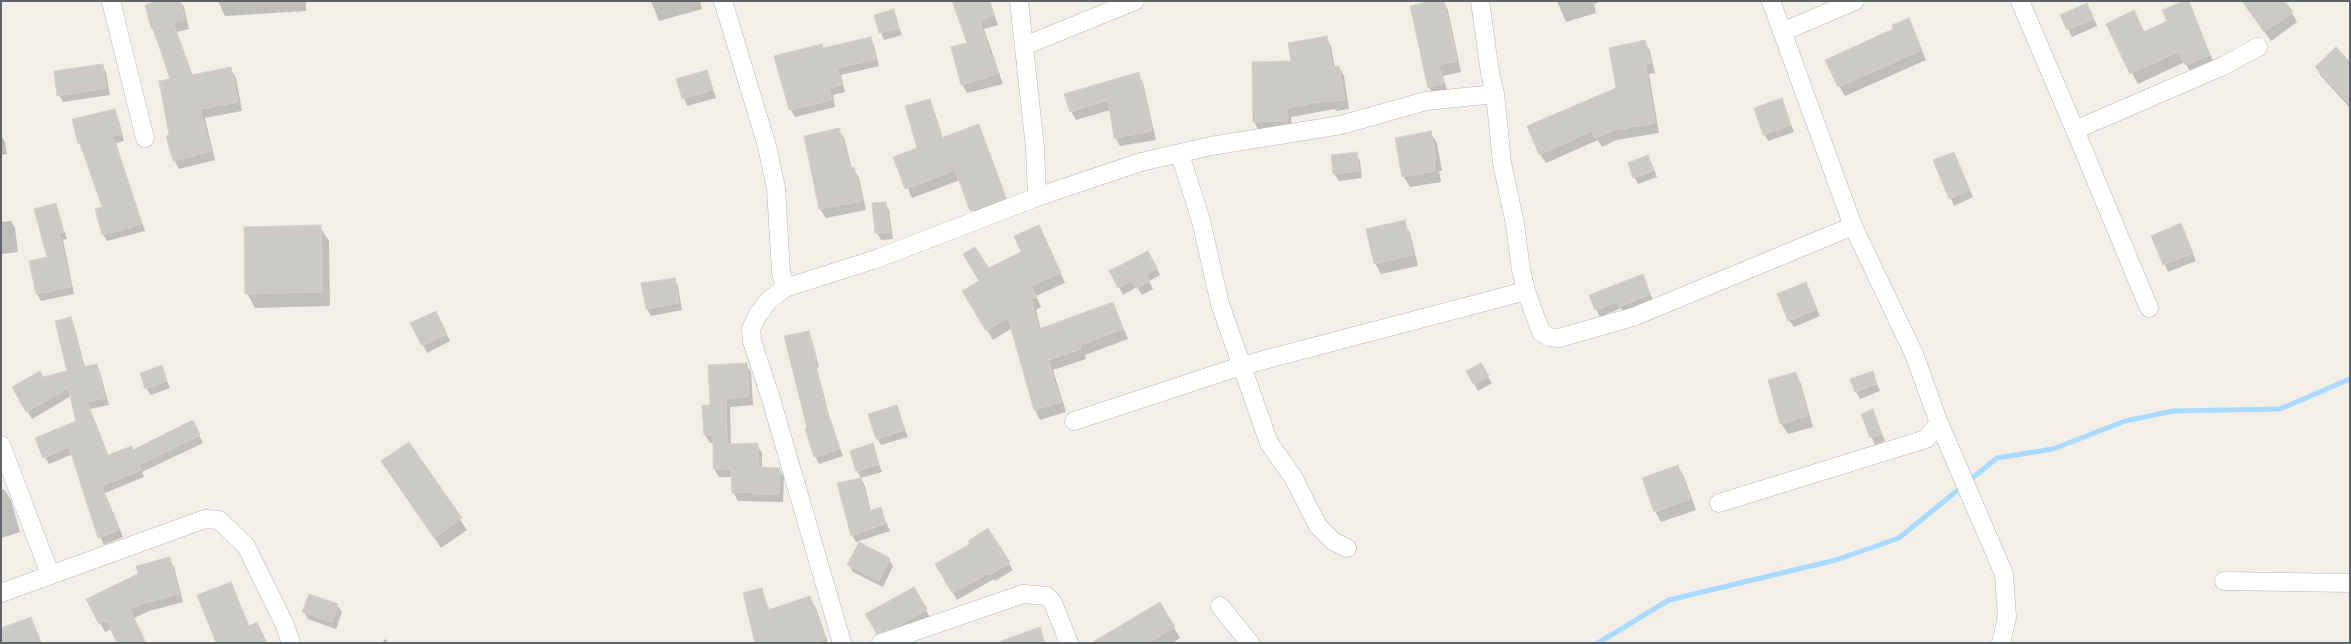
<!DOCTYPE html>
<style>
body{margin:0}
#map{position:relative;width:2351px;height:644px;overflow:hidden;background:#f1efe8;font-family:"DejaVu Sans",sans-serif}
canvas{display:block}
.frame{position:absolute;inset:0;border:2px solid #5f6368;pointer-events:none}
</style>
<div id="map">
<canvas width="2351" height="644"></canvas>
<div class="frame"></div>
</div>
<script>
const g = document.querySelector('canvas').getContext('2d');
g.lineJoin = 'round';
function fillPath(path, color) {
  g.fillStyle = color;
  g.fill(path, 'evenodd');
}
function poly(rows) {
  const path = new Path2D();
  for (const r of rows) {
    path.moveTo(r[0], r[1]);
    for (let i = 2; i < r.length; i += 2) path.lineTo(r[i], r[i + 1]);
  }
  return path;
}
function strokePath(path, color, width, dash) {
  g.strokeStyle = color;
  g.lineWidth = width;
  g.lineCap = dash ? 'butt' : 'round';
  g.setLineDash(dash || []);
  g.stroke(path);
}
fillPath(poly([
 [163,1,180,1,184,7,189,29,177,32,193,76,231,69,236,78,242,111,205,118,215,160,179,169,174,160,170,136,172,80,152,28],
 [218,1,306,1,306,11,225,16],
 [651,1,700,1,702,9,659,21],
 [954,1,990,1,998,25,984,29,1003,84,967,93,962,84,968,44],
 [1443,1,1448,10,1461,72,1443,76,1448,93,1435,97,1429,87],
 [1557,1,1597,1,1598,3,1594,4,1596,13,1566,22],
 [2188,1,2215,66,2192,76,2185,62,2138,84,2132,73,2144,33,2169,22],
 [2242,1,2292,13,2297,22,2271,41],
 [893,11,902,35,884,40,875,16],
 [2091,12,2097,26,2072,37,2062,16],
 [1909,20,1926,60,1845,96,1839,86],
 [1326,37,1331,46,1335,68,1339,67,1344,76,1349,109,1336,111,1335,109,1291,117,1292,130,1259,131,1254,122,1293,62],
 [870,38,874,45,879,66,841,75,845,92,833,95,835,107,795,117,791,110,776,57,822,46,824,49],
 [1645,42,1650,51,1655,73,1649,74,1659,133,1616,140,1602,147,1598,140,1546,163,1540,154,1617,88],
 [2350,64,2350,108,2321,76,2316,67],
 [102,65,106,72,110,95,63,102,59,95],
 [707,71,716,98,687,106,678,80],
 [1138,73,1143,83,1156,140,1120,146,1115,137,1110,110,1076,120,1071,111],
 [1782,100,1794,132,1768,141,1764,134],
 [929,101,934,110,943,139,978,125,1010,207,976,220,960,180,912,198,895,158,918,148],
 [114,110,118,117,124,141,116,143,145,231,107,241,103,234,104,208,79,143],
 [838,129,844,138,852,169,854,169,859,178,866,210,826,218,820,209,805,137],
 [1430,132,1437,143,1442,171,1439,171,1441,182,1410,187,1404,177],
 [1,135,5,142,7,154,1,155],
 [1356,153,1360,161,1362,178,1339,181,1334,174],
 [1957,160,1973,197,1954,206,1935,161],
 [1652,164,1657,177,1638,184,1634,177],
 [885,203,889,210,893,239,881,240,877,233,873,204],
 [55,204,67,239,63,240,74,294,41,301,37,294,49,258],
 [11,221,15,228,18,252,1,254,1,222],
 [1404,222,1410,233,1418,266,1381,274,1375,263],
 [1038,226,1065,283,1036,296,1041,307,1036,310,1041,330,1113,303,1128,339,1085,355,1086,359,1053,370,1066,412,1040,420,1035,410,1012,328,993,340,964,291,981,281,988,270,1023,252],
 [320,227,329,241,330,306,255,308,247,293],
 [2184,232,2196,261,2168,272,2153,236],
 [1148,252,1160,275,1149,281,1153,289,1142,295,1137,287,1123,295,1111,271],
 [1642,276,1654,302,1624,313,1621,308,1600,317,1590,296],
 [674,279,678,286,682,310,651,316,647,309],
 [1809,291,1820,316,1794,327,1789,320],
 [70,318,74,325,85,368,96,365,100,372,109,405,90,409,109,457,133,451,196,429,203,443,142,472,144,477,105,493,123,537,104,545,93,522,73,454,49,464,45,457,78,422,71,396,32,419,13,387,68,372],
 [440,319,450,341,427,353,412,324],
 [808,332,812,339,819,367,817,368,831,423,843,456,819,464,815,456,809,429],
 [746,364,751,372,753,405,730,407,731,445,757,445,762,453,762,468,779,469,784,477,783,502,738,501,733,492,733,477,719,477,714,469,714,443,710,443,705,435,711,406],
 [1481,365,1492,383,1478,391,1468,372],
 [161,367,170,388,151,395,146,388],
 [1872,372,1880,391,1860,399,1856,392],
 [1795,373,1801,384,1813,427,1788,434,1781,423],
 [896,407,908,437,881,445,877,438],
 [1872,411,1885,441,1875,445,1862,414],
 [409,444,467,530,441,548,389,472],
 [872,445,882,472,861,478,857,471],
 [1678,467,1684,477,1696,510,1661,522,1655,511],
 [861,479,865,486,871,512,880,508,890,531,856,542,852,535],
 [4,489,11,500,20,532,1,538,1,490],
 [988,530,1013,570,995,581,994,579,957,600,937,565,972,545],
 [169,559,174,567,183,602,149,611,105,632,88,599],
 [889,559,893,566,883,587,853,572,849,565],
 [914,588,932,621,883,643,867,614],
 [761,590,770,611,809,597,816,608,828,643,757,643],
 [1160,604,1180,638,1172,643,1096,643],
 [337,605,342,612,336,629,308,619,304,612],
 [31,618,42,643,1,643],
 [386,639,388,643,380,643]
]), '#0003');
strokePath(poly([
 [1598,643,1669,600,1836,560,1899,538,1997,458,2053,449,2125,421,2173,411,2280,409,2350,379]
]), '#aadaff', 5);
const building = poly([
 [158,1,180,1,185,20,173,22,191,75,231,67,238,102,200,109,211,151,173,161,166,136,169,135,159,81,170,79,153,28,151,28,145,5,158,1],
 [952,1,989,1,994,15,980,20,991,58,994,57,998,74,961,85,951,47,967,43,952,1],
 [1432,1,1444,1,1457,61,1438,65,1444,83,1428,88,1410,6,1432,1],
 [2184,1,2189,1,2210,55,2185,65,2179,51,2130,74,2106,24,2134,10,2144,32,2167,21,2162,10,2184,1],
 [2242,1,2285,1,2293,12,2264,32,2242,1],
 [2087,3,2094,19,2067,30,2060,15,2087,3],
 [894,9,899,28,879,33,874,15,894,9],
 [1909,18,1922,50,1838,87,1825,60,1893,29,1892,25,1909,18],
 [1327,36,1332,67,1339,66,1345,100,1330,102,1330,100,1287,108,1287,121,1253,122,1252,62,1291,61,1288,43,1327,36],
 [871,37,876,59,837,68,842,85,829,88,832,100,789,110,774,56,822,44,823,48,871,37],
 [1645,40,1651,63,1645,64,1655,123,1611,131,1595,138,1592,131,1539,155,1527,126,1616,88,1609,48,1645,40],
 [2336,47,2350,62,2350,105,2315,67,2336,47],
 [103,64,106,88,57,96,54,71,103,64],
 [707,70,713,90,682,99,676,79,707,70],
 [1139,72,1152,131,1114,138,1108,100,1070,112,1064,94,1139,72],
 [1782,98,1791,125,1763,135,1754,108,1782,98],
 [930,99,941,138,979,124,1006,198,970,211,955,170,905,189,893,157,917,148,905,106,930,99],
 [115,109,121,134,113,136,142,224,102,235,95,209,102,207,80,143,78,144,72,119,115,109],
 [839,128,850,168,854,167,862,201,819,209,804,136,839,128],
 [1431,131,1436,160,1434,161,1435,171,1402,177,1395,138,1431,131],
 [1357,152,1359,171,1333,174,1331,155,1357,152],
 [1954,152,1970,190,1949,199,1933,160,1954,152],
 [1648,155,1654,170,1633,178,1628,163,1648,155],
 [886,202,890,232,875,233,872,203,886,202],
 [56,203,64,232,59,233,71,287,36,294,29,261,47,257,34,209,56,203],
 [1405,220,1413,255,1374,264,1366,229,1405,220],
 [2181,223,2193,253,2163,265,2151,236,2181,223],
 [321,225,322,292,245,294,244,227,321,225],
 [1039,225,1061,273,1031,286,1037,297,1031,299,1034,304,1032,305,1039,329,1113,302,1123,329,1080,345,1081,349,1048,360,1061,402,1034,410,1008,318,986,331,962,291,979,281,963,254,975,247,989,268,1021,252,1014,236,1039,225],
 [1148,251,1157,268,1146,274,1150,281,1136,288,1132,281,1118,288,1109,271,1148,251],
 [1643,274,1650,294,1619,307,1617,302,1595,310,1589,295,1643,274],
 [675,278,679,303,646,309,641,283,675,278],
 [1806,282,1817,309,1788,321,1777,294,1806,282],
 [436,311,447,334,422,346,410,323,436,311],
 [71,317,83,367,97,364,105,398,87,402,108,455,132,446,133,450,193,420,200,435,139,465,141,470,102,486,111,513,113,512,120,530,98,538,69,447,43,458,35,438,76,421,68,388,26,412,12,387,40,371,43,377,67,371,55,321,71,317],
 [809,331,816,360,814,360,829,421,831,421,840,449,814,457,805,429,807,428,784,336,809,331],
 [747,363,749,397,726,398,727,444,758,443,758,467,780,468,779,494,754,494,754,492,732,493,731,469,713,469,713,435,704,435,702,405,710,405,708,365,747,363],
 [1481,363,1489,376,1473,384,1466,371,1481,363],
 [162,365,167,381,145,389,140,373,162,365],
 [1873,371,1877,384,1855,392,1850,379,1873,371],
 [1796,372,1808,416,1780,424,1768,380,1796,372],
 [897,405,905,430,876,439,868,414,897,405],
 [1873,409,1882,434,1870,438,1861,414,1873,409],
 [409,442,462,518,434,538,381,461,409,442],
 [873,443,879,464,856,472,850,451,873,443],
 [1678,465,1690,499,1654,512,1642,478,1678,465],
 [861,478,869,511,881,507,886,523,851,536,837,483,861,478],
 [988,528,1010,562,990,575,989,573,952,593,935,564,970,544,968,541,988,528],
 [859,542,890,558,879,581,847,565,859,542],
 [170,557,179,594,144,603,130,609,146,643,117,643,107,621,99,624,86,599,138,574,136,566,170,557],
 [231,582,249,626,257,622,267,643,216,643,197,595,231,582],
 [914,587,927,609,896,627,877,634,865,614,914,587],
 [762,588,768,610,810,596,825,639,814,643,755,643,743,593,762,588],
 [309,594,338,604,332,622,302,612,309,594],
 [1160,602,1175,627,1147,643,1091,643,1160,602],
 [31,617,41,643,1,643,1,628,31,617],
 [1040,627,1045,643,1001,643,1001,641,1040,627]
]);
fillPath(building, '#cccac5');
strokePath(building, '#d6d1c6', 1);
const street = poly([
 [111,1,145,138],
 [723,1,767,146,776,188,781,272,785,288],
 [1019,1,1035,148,1037,197],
 [1480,1,1490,73,1495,94,1502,163,1515,224,1521,270,1526,291,1541,332,1549,337,1559,338,1633,317,1853,226],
 [2020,1,2075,130,2223,66,2258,47],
 [1782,32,1855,1],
 [1024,46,1135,1],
 [2075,130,2149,308],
 [1180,154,1201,221,1220,304,1269,443,1293,477,1318,526,1333,541,1347,548],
 [1074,421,1241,366,1526,291],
 [1939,423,2004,574,2007,617,2001,643],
 [1,445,50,574],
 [1719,503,1926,439,1939,423,1914,354,1853,226,1771,1],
 [2224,581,2350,583],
 [1,593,205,519,219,520,246,546,284,623,291,643],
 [1220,606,1250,643],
 [842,643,771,399,752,341,751,329,757,316,769,300,785,288,876,259,1037,197,1141,162,1211,146,1341,125,1426,101,1495,94],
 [881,643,1023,594,1047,596,1053,603,1069,643]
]);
strokePath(street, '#b5b8bc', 19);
strokePath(street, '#fff', 18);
</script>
